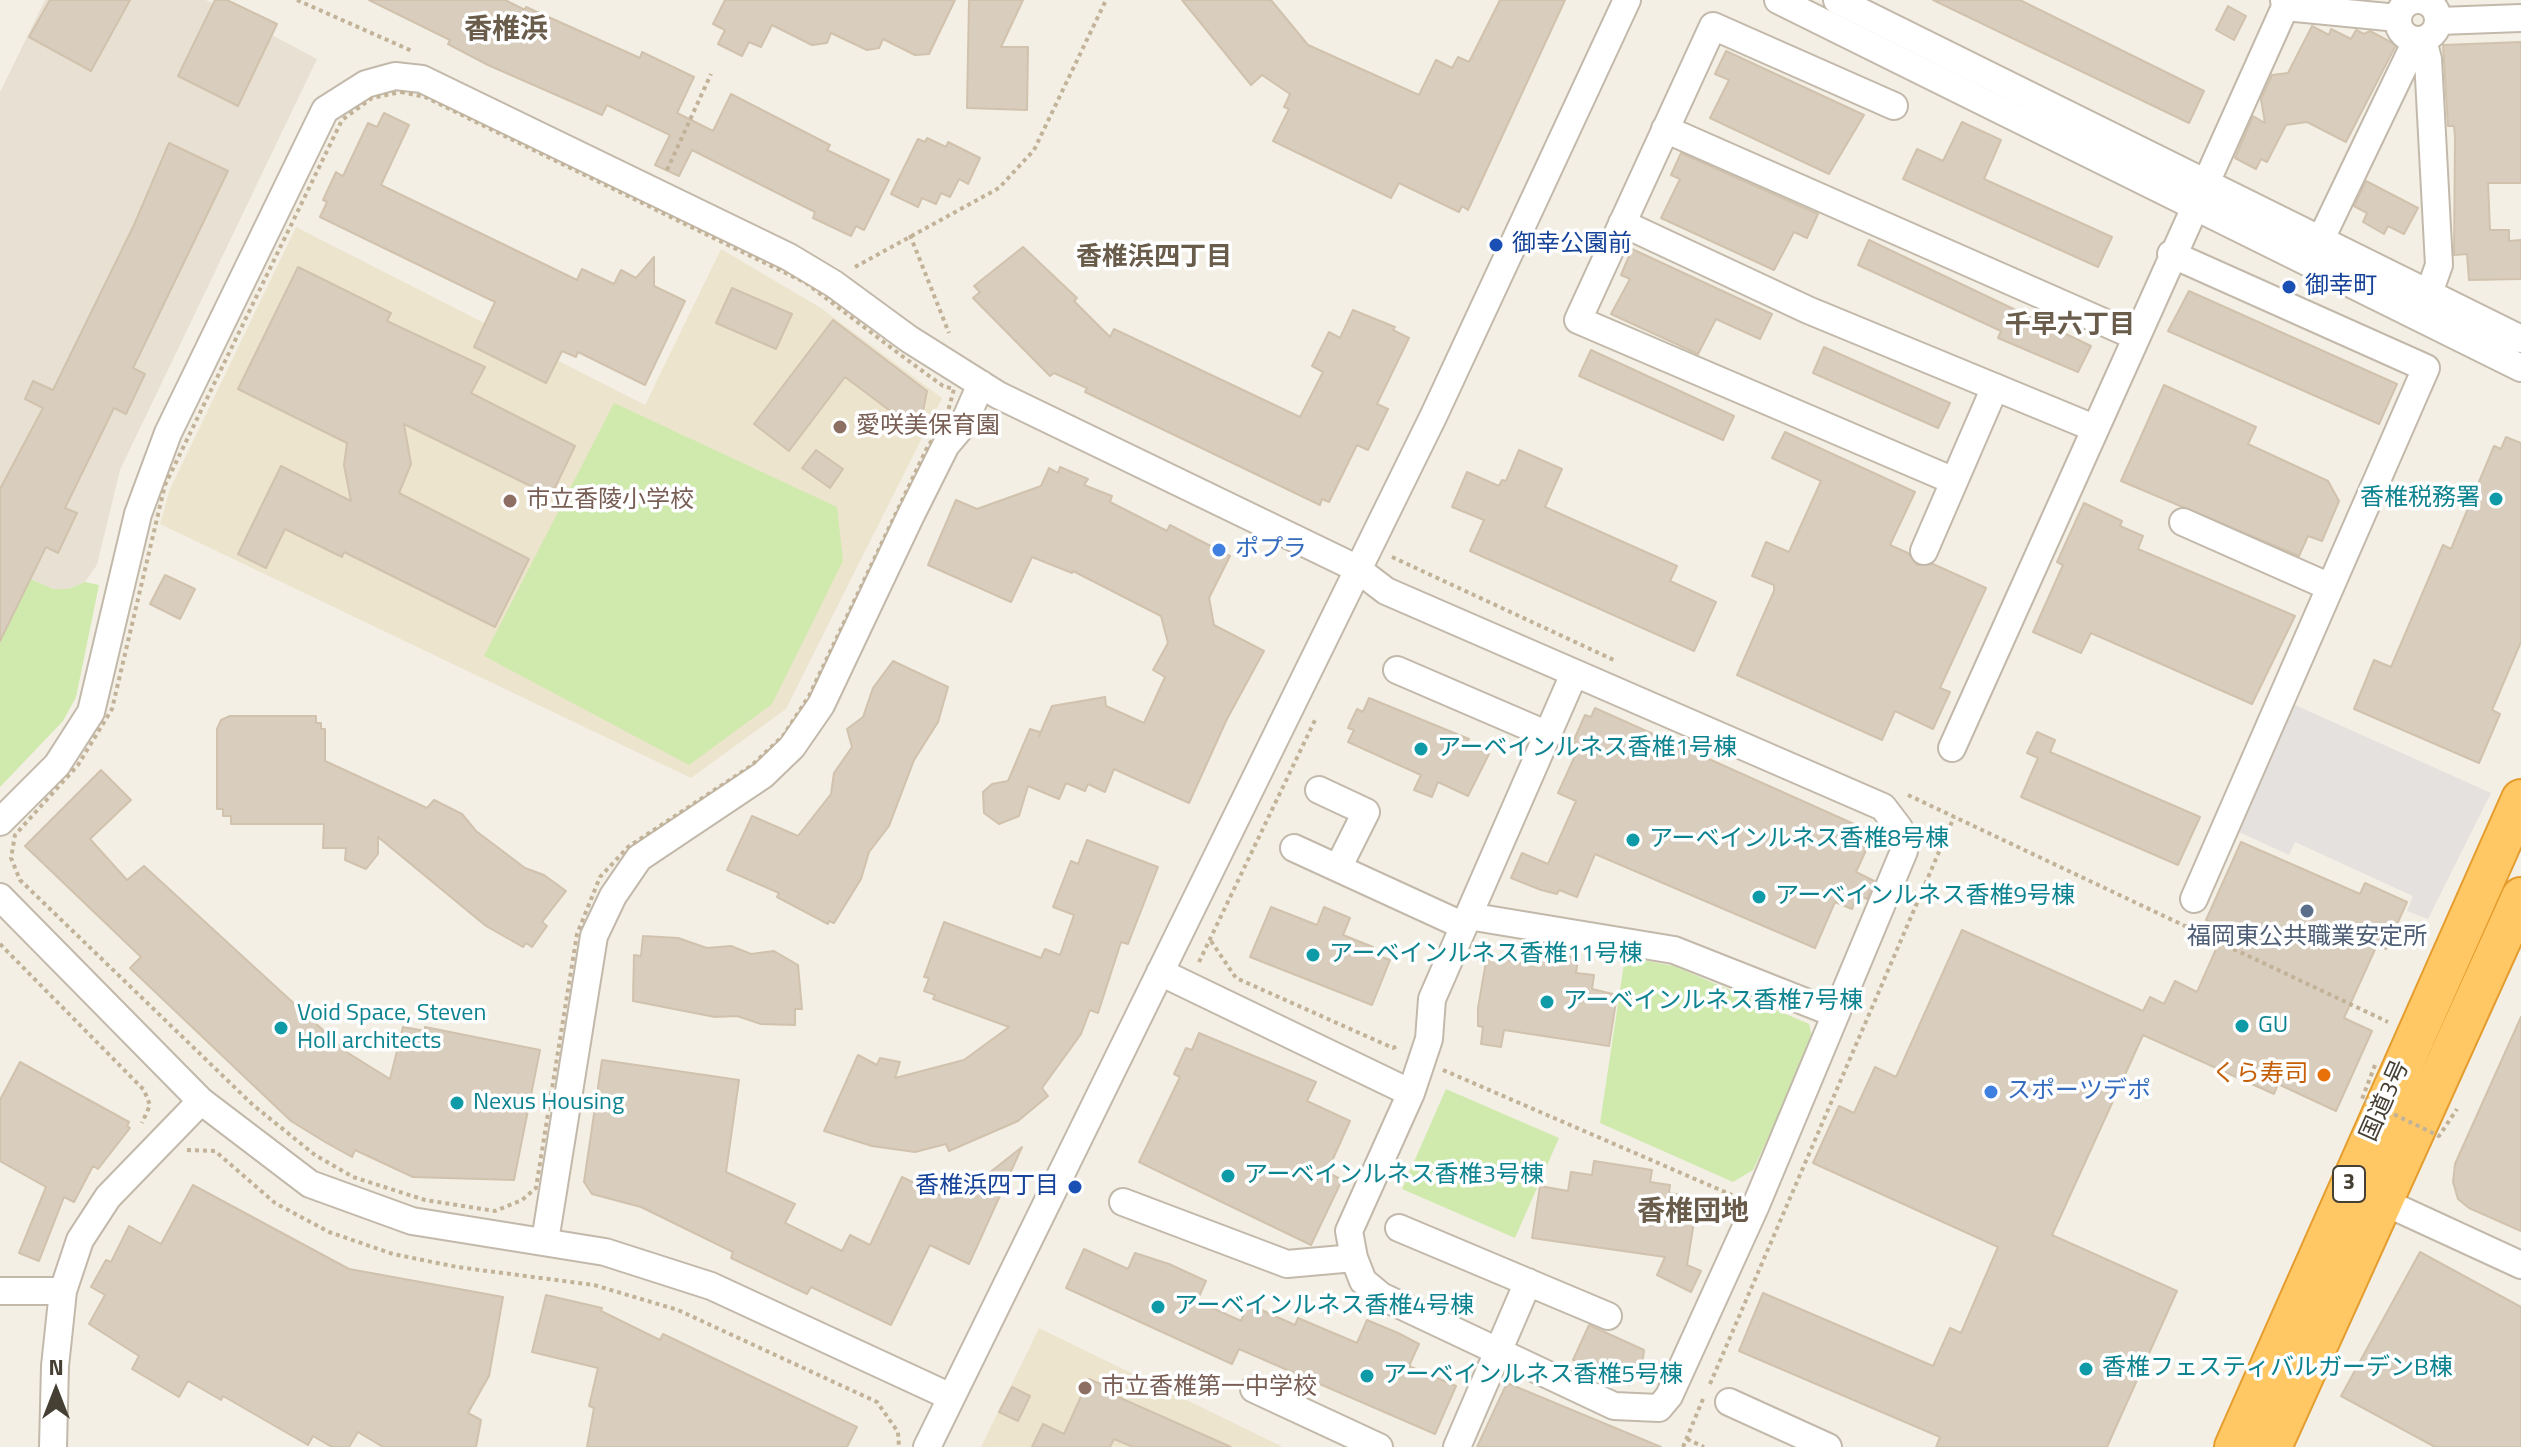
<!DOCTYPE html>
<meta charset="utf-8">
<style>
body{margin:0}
#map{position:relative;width:2521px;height:1447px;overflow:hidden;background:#f3efe5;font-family:"Titillium Web",sans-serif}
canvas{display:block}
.north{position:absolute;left:16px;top:1351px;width:80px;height:80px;-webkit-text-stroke:6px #fff;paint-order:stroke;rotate:0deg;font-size:22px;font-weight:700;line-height:32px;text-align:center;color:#463f34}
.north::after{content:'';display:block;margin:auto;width:28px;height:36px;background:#463f34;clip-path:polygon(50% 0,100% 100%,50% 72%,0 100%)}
</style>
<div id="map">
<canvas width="2521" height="1447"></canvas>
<div class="north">N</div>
</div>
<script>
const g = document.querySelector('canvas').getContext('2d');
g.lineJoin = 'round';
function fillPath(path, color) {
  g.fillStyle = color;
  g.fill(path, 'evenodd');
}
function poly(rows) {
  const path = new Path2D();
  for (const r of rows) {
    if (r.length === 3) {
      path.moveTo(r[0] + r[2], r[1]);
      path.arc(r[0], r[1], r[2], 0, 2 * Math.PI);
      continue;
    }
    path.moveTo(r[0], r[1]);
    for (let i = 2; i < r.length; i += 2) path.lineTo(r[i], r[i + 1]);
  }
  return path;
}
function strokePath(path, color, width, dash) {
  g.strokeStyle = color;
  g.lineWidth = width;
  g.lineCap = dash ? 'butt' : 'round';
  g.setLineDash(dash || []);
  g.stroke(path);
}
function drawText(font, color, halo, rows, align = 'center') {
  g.font = font + ' "Titillium Web","Noto Sans JP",sans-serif';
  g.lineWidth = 7;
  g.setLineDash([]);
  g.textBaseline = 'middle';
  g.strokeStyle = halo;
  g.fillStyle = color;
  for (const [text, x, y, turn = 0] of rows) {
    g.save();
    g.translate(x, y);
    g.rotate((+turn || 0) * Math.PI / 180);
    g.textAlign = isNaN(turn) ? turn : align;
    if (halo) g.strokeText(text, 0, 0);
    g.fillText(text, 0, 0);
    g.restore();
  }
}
fillPath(poly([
 [45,0,206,0,317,59,120,470,97,565,85,582,68,589,53,589,0,565,0,92]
]), '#e8e1d3');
fillPath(poly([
 [296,227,645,405,721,249,821,308,942,398,786,709,691,778,160,524,170,489],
 [1039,1328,1283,1447,981,1447]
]), '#ede4ce');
fillPath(poly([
 [614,403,837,507,843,561,772,704,689,765,484,656],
 [0,565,53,589,68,589,85,582,99,585,76,697,63,721,0,787],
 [1625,957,1674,966,1809,1024,1813,1041,1753,1170,1733,1182,1600,1123],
 [1446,1089,1559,1138,1515,1238,1402,1189]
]), '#cfeaac');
fillPath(poly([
 [2295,705,2491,793,2428,919,2407,911,2413,896,2295,842,2289,855,2237,831]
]), '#e4e1de');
const building = poly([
 [50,0,130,0,91,71,29,37,50,0],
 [215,0,227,0,277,24,238,106,178,76,215,0],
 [369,0,505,0,525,10,526,7,640,58,642,52,694,77,677,113,713,131,731,94,830,145,827,150,889,180,864,230,856,226,851,236,813,218,815,212,692,150,679,176,655,165,670,135,607,105,602,115,488,65,448,44,450,40,369,0],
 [725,0,955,0,929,54,915,55,883,39,879,48,867,50,831,33,827,43,812,45,772,25,761,47,749,42,742,56,718,44,725,30,713,24,725,0],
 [969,0,1023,0,1001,47,1028,47,1027,110,967,108,969,0],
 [1182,0,1271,0,1308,45,1419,95,1436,60,1452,68,1458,57,1469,62,1500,0,1565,0,1468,210,1462,206,1459,212,1399,183,1391,198,1273,141,1289,109,1284,107,1290,94,1262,75,1251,85,1182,0],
 [1933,0,2020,0,2204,91,2189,123,1933,0],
 [2228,6,2246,16,2234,40,2216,30,2228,6],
 [2312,26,2329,35,2331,29,2351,39,2356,30,2364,34,2370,31,2396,45,2346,142,2307,122,2286,125,2267,162,2261,159,2256,169,2235,158,2253,116,2265,123,2261,99,2272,75,2288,73,2312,26],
 [2521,42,2521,183,2488,183,2490,230,2509,230,2509,241,2521,240,2521,279,2469,280,2467,254,2454,255,2455,137,2454,126,2448,126,2443,45,2521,42],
 [1726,51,1864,115,1829,174,1710,118,1729,80,1715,74,1726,51],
 [384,113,409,125,381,185,577,280,582,269,614,284,621,270,636,278,654,257,654,286,685,301,645,385,578,352,576,357,562,351,546,383,474,347,495,302,320,217,327,202,323,200,336,172,343,176,368,123,377,127,384,113],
 [1962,122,2001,140,1984,179,2112,237,2098,267,1903,179,1917,149,1943,161,1962,122],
 [927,138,946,147,948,142,980,158,968,184,959,179,950,197,941,193,936,204,922,198,918,207,891,194,918,139,925,142,927,138],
 [169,143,228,171,133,368,145,374,126,414,114,408,65,508,77,513,58,553,46,547,0,641,0,489,43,408,25,399,33,381,53,390,134,225,169,143],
 [1681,153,1818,214,1807,238,1794,232,1774,270,1661,218,1680,179,1671,175,1681,153],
 [2366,181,2418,208,2404,234,2388,226,2384,234,2363,222,2367,213,2354,206,2366,181],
 [1869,240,2091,346,2078,372,1998,338,2001,331,1858,265,1869,240],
 [1023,247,1077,298,1074,301,1110,337,1114,329,1300,417,1323,372,1312,366,1329,332,1340,338,1353,310,1395,327,1393,330,1409,338,1377,404,1388,409,1368,450,1357,445,1329,502,1322,499,1320,505,1085,392,1087,388,1054,373,1050,376,973,298,980,292,974,286,1023,247],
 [1632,249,1772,314,1760,339,1716,319,1698,354,1611,314,1630,279,1621,275,1632,249],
 [298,267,391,313,387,321,485,367,471,393,575,446,551,496,404,424,411,464,399,493,529,559,495,627,344,552,342,557,285,529,266,568,238,554,281,466,351,501,344,465,347,443,238,389,298,267],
 [732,288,792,314,776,349,716,323,732,288],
 [2189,291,2397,384,2379,424,2168,331,2189,291],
 [833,320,927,391,923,411,905,422,845,377,789,451,754,424,833,320],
 [1824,347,1950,403,1938,428,1813,373,1824,347],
 [1591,350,1734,416,1723,440,1579,376,1591,350],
 [2164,385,2256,427,2248,444,2328,481,2339,501,2322,541,2308,536,2299,556,2121,481,2164,385],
 [1785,432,1915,492,1890,545,1908,553,1917,565,1933,564,1986,588,1940,688,1950,692,1933,729,1895,711,1882,740,1737,675,1774,591,1774,585,1752,576,1766,542,1789,552,1821,481,1772,458,1785,432],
 [2506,437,2521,443,2521,642,2492,710,2500,714,2479,763,2354,709,2374,660,2391,667,2443,545,2451,549,2494,446,2501,449,2506,437],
 [816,450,843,469,830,488,802,468,816,450],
 [1519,450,1562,469,1545,507,1677,566,1670,581,1716,602,1694,651,1470,551,1484,520,1452,507,1467,472,1499,486,1502,480,1506,481,1519,450],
 [1060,467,1088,479,1084,485,1112,496,1110,502,1167,531,1170,525,1230,556,1209,598,1214,625,1264,651,1227,719,1189,803,1114,769,1105,792,1088,784,1085,791,1066,783,1059,799,1028,786,1019,816,999,824,984,813,983,792,992,784,1008,781,1030,729,1040,732,1039,736,1052,706,1105,697,1106,706,1144,723,1165,677,1153,670,1168,643,1161,616,1073,571,1072,573,1032,557,1011,602,928,565,956,500,977,509,1041,486,1049,468,1058,473,1060,467],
 [2084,503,2122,521,2120,526,2143,536,2138,549,2295,616,2252,704,2091,633,2081,653,2033,632,2063,565,2057,562,2084,503],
 [165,575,195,589,180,619,150,604,165,575],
 [893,661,948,687,938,722,914,760,889,826,869,852,861,879,834,923,829,921,828,924,777,897,779,893,727,870,752,816,798,836,831,794,834,773,852,747,847,729,863,717,873,688,893,661],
 [1369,698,1469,739,1466,744,1489,754,1468,796,1438,782,1432,797,1414,790,1421,775,1348,742,1354,730,1348,728,1357,709,1363,712,1369,698],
 [1595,708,1874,833,1856,872,1874,881,1867,899,1858,895,1852,909,1835,902,1815,948,1595,854,1577,897,1559,890,1557,894,1541,890,1511,878,1522,853,1548,864,1576,801,1558,793,1580,745,1573,742,1585,715,1591,717,1595,708],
 [230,716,316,716,316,723,321,723,321,729,325,729,325,761,427,808,434,800,462,814,476,831,525,868,544,875,566,891,542,922,547,926,532,947,526,943,523,947,486,926,378,837,378,854,366,869,345,860,346,848,323,848,324,824,231,824,231,816,223,816,223,809,217,809,217,729,221,720,230,716],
 [2037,732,2055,740,2050,752,2200,817,2178,865,2021,797,2038,758,2027,753,2037,732],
 [101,770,131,800,90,839,127,880,144,866,348,1053,390,1079,403,1027,425,1031,425,1027,540,1050,514,1180,413,1177,355,1150,352,1157,325,1142,291,1121,130,968,141,957,25,846,101,770],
 [1087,840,1158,867,1128,944,1121,942,1098,1013,1090,1010,1081,1034,1042,1088,1048,1096,1018,1121,949,1151,946,1144,915,1152,872,1146,824,1131,858,1055,877,1065,880,1058,900,1062,895,1078,964,1060,1009,1027,933,999,935,995,924,991,929,978,924,977,944,922,1041,958,1045,949,1060,955,1074,915,1053,907,1071,861,1078,864,1087,840],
 [2241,842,2360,894,2365,883,2407,902,2386,949,2377,945,2344,1018,2372,1031,2336,1111,2278,1084,2274,1094,2143,1035,2052,1235,2177,1291,2107,1447,1936,1447,1940,1437,1739,1351,1763,1293,1933,1366,1950,1328,1961,1333,1998,1247,1813,1163,1839,1106,1854,1113,1875,1067,1896,1077,1962,930,2143,1011,2150,997,2164,1004,2175,981,2197,992,2225,929,2206,920,2241,842],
 [1271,907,1317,925,1324,907,1350,918,1343,935,1373,947,1371,953,1390,960,1372,1005,1250,957,1271,907],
 [643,936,678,938,707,948,731,946,751,954,774,951,798,965,802,1009,795,1009,795,1025,761,1024,737,1016,715,1017,633,1001,634,955,641,956,643,936],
 [1538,952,1578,958,1576,973,1594,975,1592,989,1617,995,1609,1046,1504,1030,1501,1047,1481,1044,1483,1027,1478,1026,1478,1008,1487,956,1536,966,1538,952],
 [2521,1017,2521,1231,2469,1208,2458,1199,2453,1182,2455,1164,2521,1017],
 [1199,1033,1316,1082,1307,1101,1350,1121,1327,1172,1342,1180,1311,1245,1139,1162,1180,1077,1174,1074,1186,1048,1192,1050,1199,1033],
 [602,1060,739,1080,726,1172,795,1204,785,1223,842,1251,850,1235,870,1245,902,1177,946,1198,949,1191,960,1196,1022,1147,969,1264,930,1245,891,1325,811,1287,807,1294,731,1258,733,1252,641,1207,592,1194,584,1182,602,1060],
 [20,1062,129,1122,127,1126,130,1128,98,1169,93,1166,74,1202,64,1197,39,1261,19,1253,46,1187,0,1161,0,1100,20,1062],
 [1594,1161,1652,1170,1650,1182,1670,1185,1669,1193,1698,1197,1687,1265,1701,1271,1691,1292,1657,1275,1665,1257,1532,1238,1540,1186,1568,1191,1571,1172,1592,1175,1594,1161],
 [193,1185,349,1269,503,1297,489,1376,468,1413,481,1420,476,1447,383,1447,358,1432,349,1447,332,1447,313,1436,308,1445,223,1396,221,1400,188,1381,179,1397,132,1369,139,1356,89,1324,105,1295,91,1287,106,1260,111,1262,129,1226,161,1244,193,1185],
 [1084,1249,1128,1269,1135,1253,1169,1264,1206,1281,1197,1301,1241,1321,1248,1304,1295,1325,1298,1318,1357,1343,1367,1320,1398,1333,1419,1344,1409,1366,1456,1386,1435,1434,1239,1349,1232,1364,1066,1288,1084,1249],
 [2420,1252,2521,1307,2521,1447,2435,1447,2341,1396,2420,1252],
 [546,1295,602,1308,601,1311,660,1340,663,1334,857,1427,847,1447,587,1447,594,1408,589,1406,598,1368,532,1352,546,1295],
 [1589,1325,1644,1350,1641,1375,1633,1376,1629,1385,1573,1360,1589,1325],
 [1089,1379,1111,1389,1109,1393,1231,1447,1133,1447,1114,1439,1110,1447,1032,1447,1043,1424,1064,1434,1089,1379],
 [1507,1383,1661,1447,1477,1447,1507,1383],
 [1012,1387,1030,1396,1018,1421,999,1412,1012,1387]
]);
fillPath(building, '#d9cdbd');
strokePath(building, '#d1c2ad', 2);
const minor = poly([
 [2418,20,20],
 [1778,0,2521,368],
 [1837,0,2521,339],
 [2285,7,2398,18],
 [2439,21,2521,18],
 [2423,40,2428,59,2439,265,2429,293],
 [1894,106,1713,26,1578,320,1954,481],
 [1665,129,2135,336],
 [1622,223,1808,310,2094,428],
 [2321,239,2416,41],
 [2171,254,2426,368,2194,899],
 [2183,522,2330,587],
 [1924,551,1995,387],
 [1397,670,1548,735],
 [1952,748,2285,7,2284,0],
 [1319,790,1366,812,1338,868],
 [0,822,57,765,91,712,138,514,168,433,325,110,366,84,395,76,422,79,789,257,834,284,909,339,998,395,1356,568,1386,591,1883,807,1899,828,1904,851,1756,1205,1669,1396,1659,1408,1614,1406,1381,1296,1363,1281,1354,1258,1349,1231,1411,1093,1429,1039,1432,999,1574,674],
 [1294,848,1464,926],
 [0,897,201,1101,310,1184,412,1221,605,1252,711,1286,951,1397],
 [1468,916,1674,950,1836,1014],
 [1160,972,1411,1093],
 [2382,1201,2521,1265],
 [1123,1202,1287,1264,1354,1258],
 [1399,1228,1608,1316],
 [545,1241,594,936,613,896,639,858,763,775,792,747,821,705,910,517,946,445,963,425,981,384],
 [0,1291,63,1291],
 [1254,1389,1379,1447],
 [1729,1402,1828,1447],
 [53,1447,55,1366,63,1291,80,1240,108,1197,201,1101],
 [927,1447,1434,415,1627,0],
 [1457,1447,1528,1282]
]);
const highway = poly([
 [2234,1447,2521,799],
 [2272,1447,2521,897]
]);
strokePath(minor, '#c2b9aa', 30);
strokePath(highway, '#e49d2e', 42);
strokePath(poly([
 [297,0,412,51],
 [401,92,425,97,806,283,906,359,943,386,954,389,947,415,926,450,809,696,783,736,751,766,628,847,600,877,577,934,536,1188,522,1200,495,1211,425,1200,353,1177,315,1155,253,1105,20,880,11,858,15,835,78,765,112,709,165,485,342,120,372,98,401,92],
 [667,170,711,74],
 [910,235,949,333],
 [855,267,999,188,1034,150,1106,0],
 [1392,557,1616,661],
 [1908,795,2388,1022],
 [1211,941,1236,978,1393,1048,1399,1045],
 [0,944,144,1090,150,1105,142,1123],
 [1199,962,1316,718],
 [1443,1070,1732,1195],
 [187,1150,215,1151,275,1203,329,1232,393,1254,457,1267,594,1285,678,1310,877,1402,898,1432,899,1447],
 [1710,1384,1954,817],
 [1687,1439,1704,1447],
 [1683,1447,1703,1399]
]), '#c2b298', 4, [4, 4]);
strokePath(minor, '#fff', 26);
strokePath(highway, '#ffc864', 38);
strokePath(poly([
 [2375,1065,2362,1099,2439,1136,2457,1109]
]), '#c2b298', 4, [4, 4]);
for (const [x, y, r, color] of [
 [1496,245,8,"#1a4fb4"],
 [2289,287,8,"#1a4fb4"],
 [840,427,8,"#8d6e63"],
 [2496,499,8,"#0f9aa8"],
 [510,501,8,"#8d6e63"],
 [1219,550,8,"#3f7fe0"],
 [1421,749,8,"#0f9aa8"],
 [1633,840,8,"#0f9aa8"],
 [1759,897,8,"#0f9aa8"],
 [2307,911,8,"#5c6f8a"],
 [1313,955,8,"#0f9aa8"],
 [1547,1002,8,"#0f9aa8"],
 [2242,1026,8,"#0f9aa8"],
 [281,1028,8,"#0f9aa8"],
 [2324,1075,8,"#e8710a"],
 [1991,1092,8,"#3f7fe0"],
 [457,1103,8,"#0f9aa8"],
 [1228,1176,8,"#0f9aa8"],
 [1075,1187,8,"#1a4fb4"],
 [1158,1307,8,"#0f9aa8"],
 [2086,1369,8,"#0f9aa8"],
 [1367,1376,8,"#0f9aa8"],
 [1085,1388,8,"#8d6e63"]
]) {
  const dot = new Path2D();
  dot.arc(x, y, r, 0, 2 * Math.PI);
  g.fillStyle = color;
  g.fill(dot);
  strokePath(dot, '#fff', 3);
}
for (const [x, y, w] of [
 [2349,1184,32]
]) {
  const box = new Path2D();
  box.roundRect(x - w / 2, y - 18, w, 36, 6);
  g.fillStyle = '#fff';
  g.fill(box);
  strokePath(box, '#463f34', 2);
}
drawText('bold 22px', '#463f34', null, [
 ["3",2349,1184]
]);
drawText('24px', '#164399', '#fff', [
 ["御幸公園前",1512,245],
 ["御幸町",2305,287],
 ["香椎浜四丁目",1059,1187,"right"]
], 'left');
drawText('24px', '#785e54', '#fff', [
 ["愛咲美保育園",856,427],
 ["市立香陵小学校",526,501],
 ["市立香椎第一中学校",1101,1388]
], 'left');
drawText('24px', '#0d838f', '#fff', [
 ["香椎税務署",2480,499,"right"],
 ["アーベインルネス香椎1号棟",1437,749],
 ["アーベインルネス香椎8号棟",1649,840],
 ["アーベインルネス香椎9号棟",1775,897],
 ["アーベインルネス香椎11号棟",1329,955],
 ["アーベインルネス香椎7号棟",1563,1002],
 ["Void Space, Steven",297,1014],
 ["Holl architects",297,1042],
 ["GU",2258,1026],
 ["Nexus Housing",473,1103],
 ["アーベインルネス香椎3号棟",1244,1176],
 ["アーベインルネス香椎4号棟",1174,1307],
 ["香椎フェスティバルガーデンB棟",2102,1369],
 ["アーベインルネス香椎5号棟",1383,1376]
], 'left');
drawText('24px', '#366cbe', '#fff', [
 ["ポプラ",1235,550],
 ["スポーツデポ",2007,1092]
], 'left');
drawText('24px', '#4e5e75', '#fff', [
 ["福岡東公共職業安定所",2307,938]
]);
drawText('24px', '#c56008', '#fff', [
 ["くら寿司",2308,1075]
], 'right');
drawText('24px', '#463f34', '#fff', [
 ["国道3号",2386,1101,-66]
]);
drawText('bold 26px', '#695c4b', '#fff', [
 ["香椎浜四丁目",1154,259],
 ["千早六丁目",2070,327]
]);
drawText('bold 28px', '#695c4b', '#fff', [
 ["香椎浜",506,31],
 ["香椎団地",1693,1213]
]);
</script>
